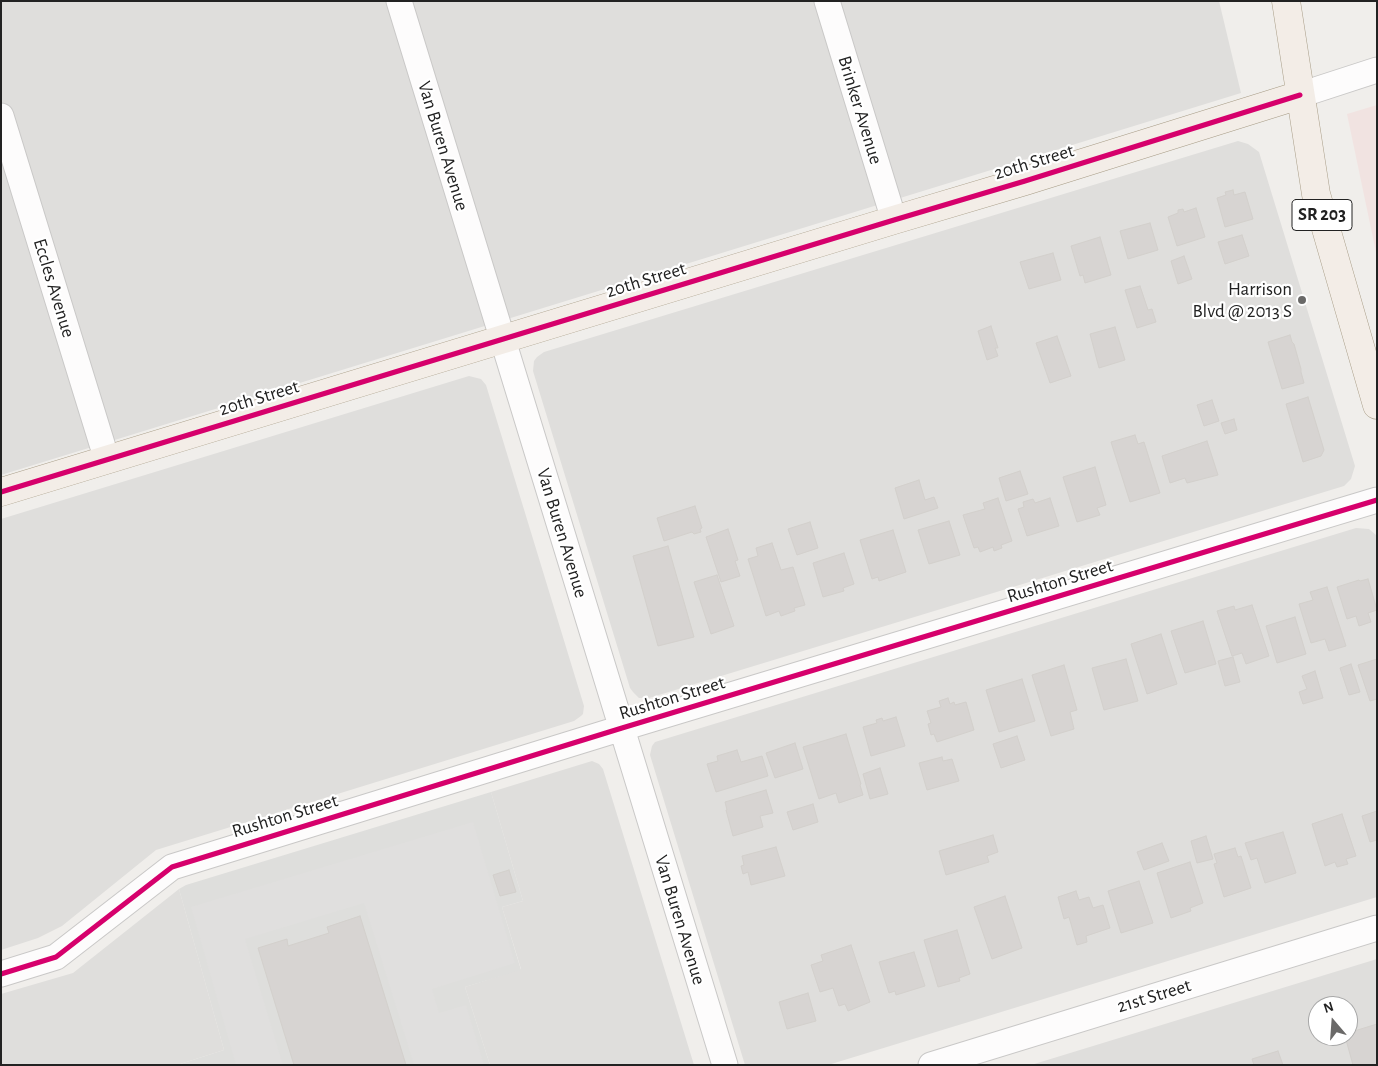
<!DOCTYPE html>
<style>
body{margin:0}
#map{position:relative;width:1378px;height:1066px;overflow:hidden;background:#f0eeeb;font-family:"Alegreya Sans",sans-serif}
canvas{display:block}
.frame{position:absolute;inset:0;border:2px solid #222;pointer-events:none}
.north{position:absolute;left:1308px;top:996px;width:50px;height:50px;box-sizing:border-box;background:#fff;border:1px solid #a7a7a7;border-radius:50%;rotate:342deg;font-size:14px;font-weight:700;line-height:20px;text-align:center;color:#222}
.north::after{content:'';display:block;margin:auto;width:18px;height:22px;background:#6a6968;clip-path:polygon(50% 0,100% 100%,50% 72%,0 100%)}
</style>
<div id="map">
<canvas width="1378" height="1066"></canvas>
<div class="frame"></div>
<div class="north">N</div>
</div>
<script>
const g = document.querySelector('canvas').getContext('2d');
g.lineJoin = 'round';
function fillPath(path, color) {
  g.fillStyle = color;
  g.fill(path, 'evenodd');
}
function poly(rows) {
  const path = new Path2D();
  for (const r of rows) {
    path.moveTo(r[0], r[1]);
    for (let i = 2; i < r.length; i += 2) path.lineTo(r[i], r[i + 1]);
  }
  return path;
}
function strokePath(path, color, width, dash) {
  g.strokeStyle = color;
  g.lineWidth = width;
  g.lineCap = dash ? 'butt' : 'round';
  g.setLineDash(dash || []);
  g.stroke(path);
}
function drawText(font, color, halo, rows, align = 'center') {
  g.font = font + ' "Alegreya Sans",sans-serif';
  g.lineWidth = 4.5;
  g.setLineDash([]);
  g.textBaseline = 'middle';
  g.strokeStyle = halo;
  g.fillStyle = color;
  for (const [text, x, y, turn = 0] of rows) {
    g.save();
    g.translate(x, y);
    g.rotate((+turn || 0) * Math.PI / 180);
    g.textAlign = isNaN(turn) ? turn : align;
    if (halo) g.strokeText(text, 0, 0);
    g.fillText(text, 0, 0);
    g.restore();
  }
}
fillPath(poly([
 [1,1,1219,1,1241,93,1,475],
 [1238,141,1248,144,1259,152,1355,466,1351,479,1344,486,649,698,639,698,633,692,630,688,533,371,534,361,537,357,544,352],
 [469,376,481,379,486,385,584,706,583,714,581,716,574,721,156,850,62,926,38,938,1,950,1,519],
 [1356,528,1369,529,1376,535,1377,539,1377,897,828,1065,745,1065,650,755,652,746,655,742],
 [592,761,599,764,603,769,694,1065,490,1065,465,987,521,969,502,907,523,901,491,792],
 [179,889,224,1050,177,1065,1,1065,1,994,73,973],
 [1377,959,1377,1065,1031,1065],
 [1318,1006,1348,1006,1348,1036,1318,1036]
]), '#dfdedc');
fillPath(poly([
 [1377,105,1377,257,1347,114]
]), '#f1e3e1');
fillPath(poly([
 [491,792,523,901,502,907,521,970,465,987,490,1065,177,1065,224,1050,179,889,186,885]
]), '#dededc');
fillPath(poly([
 [473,822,515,963,432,989,439,1013,466,1005,484,1065,414,1065,364,903,245,939,283,1065,236,1065,191,907]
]), '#e0dfde');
const building = poly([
 [1233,190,1234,195,1245,192,1253,219,1225,227,1217,198,1226,195,1225,192,1233,190],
 [1196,208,1205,237,1177,246,1168,217,1178,213,1178,210,1183,209,1184,212,1196,208],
 [1150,223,1158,250,1128,259,1120,231,1150,223],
 [1242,235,1249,256,1225,264,1218,242,1242,235],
 [1100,237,1111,275,1085,283,1083,275,1080,276,1071,246,1100,237],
 [1053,253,1061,280,1029,289,1020,262,1053,253],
 [1184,256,1192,279,1178,284,1171,261,1184,256],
 [1140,286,1148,310,1152,309,1156,322,1137,328,1125,290,1140,286],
 [991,326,998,348,995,348,998,356,987,360,978,331,991,326],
 [1115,327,1125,360,1099,368,1090,334,1115,327],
 [1290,335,1292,342,1294,344,1301,369,1301,372,1304,383,1282,389,1268,342,1290,335],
 [1057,336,1071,376,1050,383,1036,343,1057,336],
 [1308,397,1324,450,1321,456,1303,462,1286,404,1308,397],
 [1212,400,1219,421,1204,426,1197,405,1212,400],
 [1234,419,1237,430,1225,434,1221,423,1234,419],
 [1135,435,1138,444,1144,442,1160,493,1130,502,1111,442,1135,435],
 [1207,441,1218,475,1187,483,1185,478,1170,483,1162,456,1207,441],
 [1095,467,1106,505,1097,508,1100,515,1077,522,1063,477,1095,467],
 [1020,471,1028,494,1006,501,999,478,1020,471],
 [919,480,925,500,934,497,938,508,904,519,895,488,919,480],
 [998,498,1012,541,1001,545,1002,548,994,551,993,547,980,552,978,547,974,548,963,515,985,509,983,503,998,498],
 [1050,498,1059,526,1027,536,1018,509,1024,507,1023,502,1033,499,1035,503,1050,498],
 [695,506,702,528,700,529,701,532,694,534,692,532,664,541,657,518,695,506],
 [949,521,960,555,929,564,918,530,949,521],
 [810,522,818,548,797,555,788,529,810,522],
 [728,529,738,560,735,561,740,576,721,582,706,537,728,529],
 [893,530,906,572,879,581,878,577,872,579,860,540,893,530],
 [772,543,781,570,793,567,805,605,794,608,795,611,781,616,779,611,766,616,748,559,758,556,756,548,772,543],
 [668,546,694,637,658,646,633,556,668,546],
 [844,553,854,584,843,588,844,591,823,597,813,563,844,553],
 [717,575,734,626,711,634,694,582,717,575],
 [1368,579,1377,610,1368,613,1371,622,1359,626,1356,616,1347,619,1337,587,1359,580,1360,581,1368,579],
 [1327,587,1346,646,1329,651,1325,639,1311,643,1299,604,1313,600,1310,592,1327,587],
 [1252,605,1269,656,1246,664,1242,653,1232,656,1217,611,1234,606,1235,610,1252,605],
 [1295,617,1306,654,1277,663,1266,626,1295,617],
 [1203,621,1216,664,1185,673,1171,631,1203,621],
 [1161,634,1177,684,1147,694,1131,644,1161,634],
 [1233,657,1240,682,1225,686,1218,661,1233,657],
 [1126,659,1138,701,1104,710,1092,668,1126,659],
 [1377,659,1377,699,1370,701,1358,665,1377,659],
 [1351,664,1360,692,1349,695,1340,668,1351,664],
 [1064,665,1077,710,1070,712,1074,729,1051,736,1032,675,1064,665],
 [1315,671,1323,698,1303,704,1299,692,1307,689,1302,676,1315,671],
 [1022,679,1035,721,999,732,986,690,1022,679],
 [948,698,950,704,954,702,955,705,966,702,974,730,937,742,934,734,931,735,928,724,931,723,927,711,941,707,939,701,948,698],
 [896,717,905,746,871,756,863,727,877,723,876,720,882,718,883,721,896,717],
 [846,734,861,784,860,785,863,795,839,803,836,793,819,799,803,747,846,734],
 [1017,736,1025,760,1001,768,993,744,1017,736],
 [795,743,803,769,775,778,766,753,795,743],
 [737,750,741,762,762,756,768,776,716,792,707,764,718,761,717,756,737,750],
 [942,757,943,761,952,759,959,781,927,790,919,763,942,757],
 [880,768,888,794,870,799,863,774,880,768],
 [766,790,773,813,760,816,763,827,733,836,726,810,727,810,725,802,766,790],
 [813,804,818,822,793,830,787,812,813,804],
 [1377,811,1377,840,1370,842,1362,816,1377,811],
 [1342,814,1356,856,1346,859,1348,864,1337,867,1335,862,1325,866,1312,824,1342,814],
 [1283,832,1296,873,1265,883,1257,858,1251,860,1245,843,1283,832],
 [993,835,998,852,987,856,989,862,946,875,939,851,993,835],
 [1206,836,1213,859,1197,863,1191,841,1206,836],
 [1162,843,1169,861,1144,870,1137,852,1162,843],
 [776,847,785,876,751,885,748,872,743,874,741,866,744,865,742,856,776,847],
 [1235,848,1238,857,1241,856,1251,888,1224,897,1214,864,1217,863,1214,854,1235,848],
 [1190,862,1203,903,1190,908,1191,911,1171,918,1157,873,1190,862],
 [509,870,516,892,500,896,493,875,509,870],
 [1139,881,1153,923,1121,933,1108,891,1139,881],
 [1076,891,1079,900,1089,897,1093,908,1103,905,1110,928,1086,936,1087,942,1077,945,1069,917,1064,919,1058,897,1076,891],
 [1005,896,1022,948,992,959,974,907,1005,896],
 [360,916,406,1065,294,1065,258,948,287,939,288,946,329,933,327,927,360,916],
 [957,930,970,974,959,978,960,981,938,987,924,940,957,930],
 [851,945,870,1002,848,1011,845,1004,839,1006,833,988,820,992,811,965,823,961,821,955,851,945],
 [914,952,925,986,896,995,895,991,889,993,879,962,914,952],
 [808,993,816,1021,787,1029,779,1002,808,993],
 [1377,1024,1377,1065,1353,1065,1345,1036,1348,1036,1348,1033,1377,1024],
 [1278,1051,1283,1065,1254,1065,1252,1059,1278,1051]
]);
fillPath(building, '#d7d4d2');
strokePath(building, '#d3d0cc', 1);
const minor = poly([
 [399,1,725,1065],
 [827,1,894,220],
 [1300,95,1377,70],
 [1,116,107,460],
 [1,974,56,957,172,867,622,728,1377,500],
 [931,1065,1377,928]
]);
const major = poly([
 [1286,1,1316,194,1377,405],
 [1,492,894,220,1025,181,1300,95]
]);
strokePath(minor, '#c9c8c7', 27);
strokePath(major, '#a79c86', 29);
strokePath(minor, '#fdfcfc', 25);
strokePath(major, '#f3ede7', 28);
strokePath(poly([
 [1,492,894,220,1025,181,1300,95],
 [1,974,56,957,172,867,622,728,1377,500]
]), '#d6006c', 5);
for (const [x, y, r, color] of [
 [1302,300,5,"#6a6968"]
]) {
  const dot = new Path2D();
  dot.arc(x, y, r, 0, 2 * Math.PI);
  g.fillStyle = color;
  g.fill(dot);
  strokePath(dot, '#fff', 2);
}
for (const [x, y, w] of [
 [1322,215,60]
]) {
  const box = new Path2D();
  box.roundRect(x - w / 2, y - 15.5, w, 31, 4);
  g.fillStyle = '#fff';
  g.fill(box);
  strokePath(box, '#222', 1);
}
drawText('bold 18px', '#222', null, [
 ["SR 203",1322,215]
]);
drawText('19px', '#222', '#fff', [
 ["Brinker Avenue",860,110,73],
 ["Van Buren Avenue",443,146,73],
 ["20th Street",1034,162,-17],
 ["20th Street",646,280,-17],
 ["Eccles Avenue",54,288,73],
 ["20th Street",259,398,-17],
 ["Van Buren Avenue",562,533,73],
 ["Rushton Street",1060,581,-17],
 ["Rushton Street",672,698,-17],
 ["Rushton Street",285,816,-17],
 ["Van Buren Avenue",680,920,73],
 ["21st Street",1154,996,-17]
]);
drawText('19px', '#222', '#fff', [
 ["Harrison",1292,289],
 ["Blvd @ 2013 S",1292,311]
], 'right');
</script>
